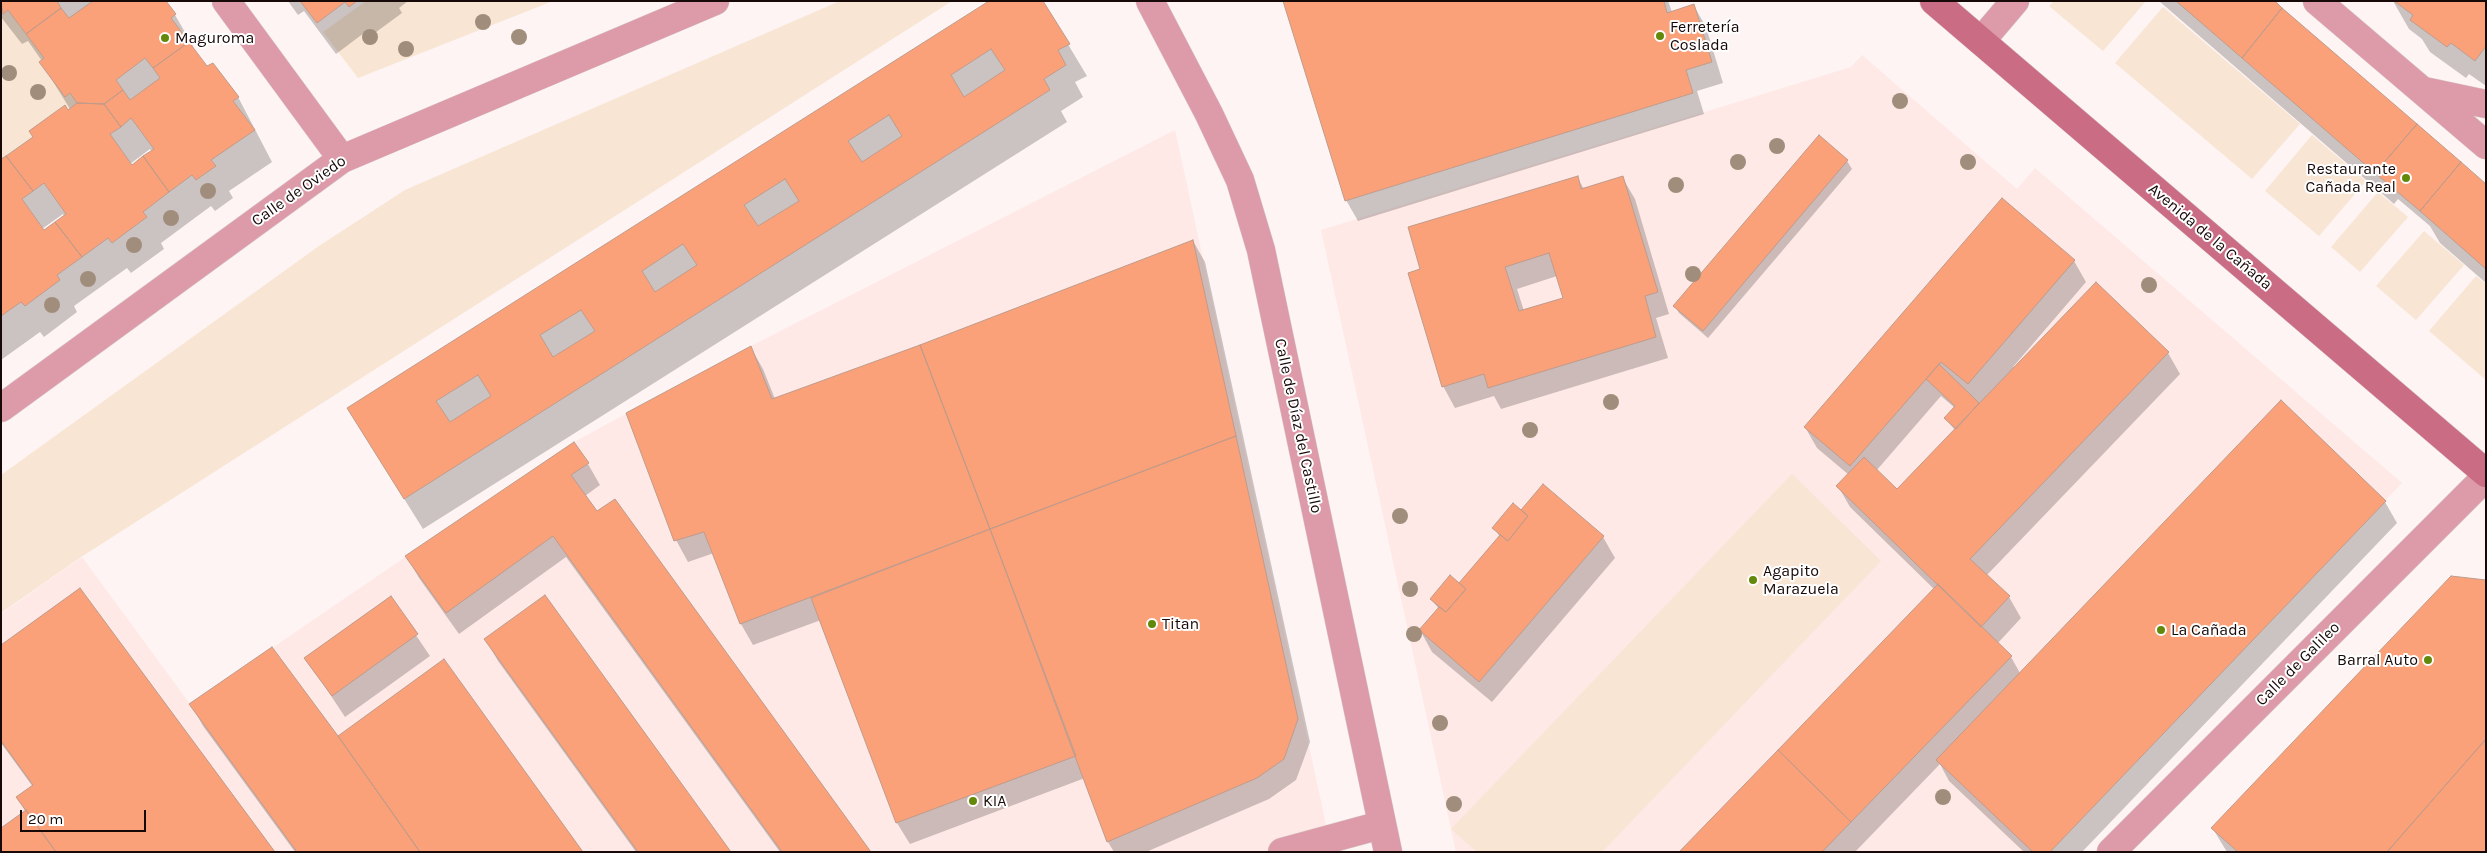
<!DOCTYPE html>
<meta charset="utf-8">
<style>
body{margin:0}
#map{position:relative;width:2487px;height:853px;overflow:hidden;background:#fdf4f3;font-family:Karla,sans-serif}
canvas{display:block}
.frame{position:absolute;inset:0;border:2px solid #170908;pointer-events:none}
.scale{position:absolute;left:20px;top:810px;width:126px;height:22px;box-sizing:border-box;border:2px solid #170908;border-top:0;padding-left:6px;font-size:15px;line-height:18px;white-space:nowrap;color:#170908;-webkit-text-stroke:4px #fff;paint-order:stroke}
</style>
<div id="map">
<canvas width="2487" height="853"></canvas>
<div class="frame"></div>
<div class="scale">20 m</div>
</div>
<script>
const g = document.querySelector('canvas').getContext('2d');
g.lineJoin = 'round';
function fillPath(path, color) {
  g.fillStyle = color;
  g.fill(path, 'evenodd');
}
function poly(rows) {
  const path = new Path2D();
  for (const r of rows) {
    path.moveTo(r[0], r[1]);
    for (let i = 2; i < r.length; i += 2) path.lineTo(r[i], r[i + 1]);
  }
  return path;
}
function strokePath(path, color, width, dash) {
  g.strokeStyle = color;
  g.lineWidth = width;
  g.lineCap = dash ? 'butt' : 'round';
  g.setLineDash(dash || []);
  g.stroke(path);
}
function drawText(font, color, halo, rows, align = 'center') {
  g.font = font + ' Karla,sans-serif';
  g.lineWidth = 4;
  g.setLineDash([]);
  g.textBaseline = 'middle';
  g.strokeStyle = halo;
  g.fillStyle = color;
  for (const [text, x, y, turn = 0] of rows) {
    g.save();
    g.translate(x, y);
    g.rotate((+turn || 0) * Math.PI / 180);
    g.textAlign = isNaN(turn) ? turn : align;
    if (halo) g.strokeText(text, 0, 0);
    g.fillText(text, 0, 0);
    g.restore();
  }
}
fillPath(poly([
 [1862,55,2017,189,2035,168,2402,483,2050,852,1456,852,1321,230,1851,67],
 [1175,130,1332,852,1,852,1,614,82,557,190,704,574,442,751,346]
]), '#fee9e6');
fillPath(poly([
 [366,1,553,1,358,78,323,32],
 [840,1,952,1,81,557,1,613,1,475,319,246,405,190],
 [2054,1,2146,1,2103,51,2049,6],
 [2163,7,2300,124,2252,179,2115,63],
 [8,10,44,58,39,62,65,96,70,93,77,103,68,110,64,105,30,131,33,137,1,159,1,11,3,14],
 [2312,135,2366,181,2319,236,2265,191],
 [2378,192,2408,217,2360,272,2331,247],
 [2424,231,2464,265,2416,320,2376,286],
 [2476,276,2486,284,2486,380,2429,331],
 [1792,474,1881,561,1602,852,1477,852,1451,829]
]), '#f8e5d3');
fillPath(poly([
 [1,1,165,1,175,15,193,46,192,47,207,68,238,97,272,162,229,191,233,198,215,211,211,206,161,243,164,249,146,262,131,273,127,268,74,306,77,312,44,337,40,332,1,360,1,161,70,109,41,62,42,61,28,41,22,44,1,17],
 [150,149,152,152,132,167,130,164],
 [63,214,64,216,44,231,42,229],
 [288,1,408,1,399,8,402,13,368,38,364,33,336,54,304,11,298,15],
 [1042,1,1087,76,1075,82,1083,97,1061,111,1067,122,423,529,348,409],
 [1285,1,1668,1,1672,12,1694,6,1706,27,1723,83,1697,91,1704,114,1358,221,1346,200],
 [2159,1,2274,1,2486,185,2486,283,2440,243,2430,226,2398,199,2394,204],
 [2393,1,2486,1,2486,86,2469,74,2466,78,2430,52,2422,39,2409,29],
 [1819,137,1847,161,1852,169,1708,338,1679,313,1675,306],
 [1577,177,1584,189,1622,177,1635,199,1669,314,1656,318,1668,358,1501,409,1494,396,1455,408,1443,386,1422,270],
 [1557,276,1564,298,1524,311,1517,289],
 [1193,241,1205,262,1310,742,1296,780,1269,799,1146,852,1114,852,1108,842,1085,778,910,844,897,823,821,620,753,645,741,624,714,553,688,562,676,540,751,348,763,369,775,399,920,346],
 [2074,261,2086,282,2013,367,2168,353,2180,374,1986,576,2009,597,2021,618,1997,644,2011,657,2020,673,2385,502,2397,523,2082,852,2024,852,1949,781,1940,764,1855,852,1681,852,1934,589,1850,507,1838,486,1849,475,1817,448,1805,427],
 [1941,396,1955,408,1945,418,1955,430,1897,491,1876,471],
 [588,464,600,485,585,496,869,852,780,852,566,557,459,634,419,578,407,557],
 [1525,515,1603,537,1615,558,1492,702,1432,652,1420,630,1439,609,1431,599,1463,588,1500,537,1494,528],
 [390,597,430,656,345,717,306,658],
 [486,640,730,852,636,852,498,661],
 [1,647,274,852,26,812,17,797,33,787,1,743],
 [191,704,338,738,582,852,295,852,203,726],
 [2213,829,2486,852,2227,852]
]), '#0003');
const building = poly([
 [1,1,57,1,61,8,26,34,8,10,3,14,1,1],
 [93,1,166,1,176,14,171,18,189,42,153,68,145,58,116,80,123,90,104,104,77,103,70,93,65,97,39,62,44,58,26,34,61,8,69,18,93,1],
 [300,1,357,1,349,7,345,2,317,23,300,1],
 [989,1,1043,1,1070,44,1058,50,1066,65,1044,79,1050,90,404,499,347,408,989,1],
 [991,49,1005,70,964,97,951,75,991,49],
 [889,115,902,136,862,162,848,141,889,115],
 [785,179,799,201,758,226,744,205,785,179],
 [683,244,697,265,655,292,642,271,683,244],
 [581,310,595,331,553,357,540,335,581,310],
 [478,375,491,396,450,422,436,401,478,375],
 [1283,1,1664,1,1667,13,1694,4,1712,62,1686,70,1693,93,1345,201,1283,1],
 [2176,1,2275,1,2282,8,2242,58,2176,1],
 [2394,1,2486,1,2486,46,2475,61,2451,43,2447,47,2410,20,2413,15,2394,1],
 [2282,8,2417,124,2375,173,2242,58,2282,8],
 [189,42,207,66,213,63,239,97,233,101,255,130,211,160,216,166,196,180,192,175,169,192,143,156,154,149,131,118,121,127,104,104,123,90,130,100,160,78,153,68,189,42],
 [77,103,104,104,121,127,110,134,132,165,143,156,169,192,143,212,147,217,128,231,112,243,108,238,82,257,55,222,66,214,44,183,33,191,6,156,33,137,29,131,65,105,68,110,77,103],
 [2417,124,2461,162,2420,211,2375,173,2417,124],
 [1819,135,1848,160,1703,331,1673,306,1819,135],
 [6,156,33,191,22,199,44,230,55,222,82,257,57,275,60,280,25,306,21,302,1,316,1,159,6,156],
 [2461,162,2486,184,2486,269,2420,211,2461,162],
 [1578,176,1581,189,1623,176,1658,292,1645,296,1656,337,1488,388,1484,374,1442,387,1408,273,1420,269,1408,227,1578,176],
 [1549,253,1563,298,1519,311,1505,267,1549,253],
 [2002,198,2075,260,1968,384,1941,362,1850,466,1804,427,2002,198],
 [1193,240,1236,436,990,529,920,345,1193,240],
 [2096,282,2169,352,1970,559,2010,596,1981,627,1836,486,1864,457,1897,489,2096,282],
 [920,345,990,529,740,624,704,532,674,541,626,413,751,346,772,399,920,345],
 [1939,364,1979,403,1956,429,1944,418,1955,406,1926,379,1939,364],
 [2281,400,2386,501,2050,852,2033,852,1936,760,2281,400],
 [1236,436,1298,719,1284,759,1257,778,1107,842,990,529,1236,436],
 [574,442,589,463,571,475,597,511,615,499,871,852,782,852,553,536,446,613,405,556,574,442],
 [1543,484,1604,536,1479,682,1419,630,1439,607,1446,612,1466,589,1459,583,1500,535,1508,541,1528,516,1521,510,1543,484],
 [1513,503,1528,516,1508,541,1492,528,1513,503],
 [990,529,1076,756,896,823,811,598,990,529],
 [1450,575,1466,589,1446,612,1430,599,1450,575],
 [2451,576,2486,580,2486,739,2387,852,2238,852,2211,828,2451,576],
 [1938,584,2012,656,1851,822,1778,750,1938,584],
 [80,588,275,852,56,852,16,797,33,785,1,741,1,645,80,588],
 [545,595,731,852,638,852,484,639,545,595],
 [391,596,418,634,332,696,304,658,391,596],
 [272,647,338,736,420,852,297,852,189,704,272,647],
 [444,659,583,852,420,852,338,736,444,659],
 [2486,739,2486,852,2387,852,2486,739],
 [1778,750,1851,822,1822,852,1679,852,1778,750],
 [26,810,56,852,1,852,1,828,26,810]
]);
fillPath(building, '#faa179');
strokePath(building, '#c09b8b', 1);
const street = poly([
 [226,1,342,159],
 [1150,1,1209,114,1240,180,1261,250,1388,852],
 [2317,1,2486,145],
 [1981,41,2015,1],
 [2424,91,2486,104],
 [1,408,342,159,715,1],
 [1282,852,1381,825],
 [2111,852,2486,477]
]);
const secondary = poly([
 [1934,1,2486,473]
]);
strokePath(street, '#d8cecd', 29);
strokePath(secondary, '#d8cecd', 29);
strokePath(street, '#dd9baa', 28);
strokePath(secondary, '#cb6c85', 28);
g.fillStyle = '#a18d7c';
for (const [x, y] of [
 [483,22],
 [370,37],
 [519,37],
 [406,49],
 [9,73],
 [38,92],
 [1900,101],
 [1777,146],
 [1738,162],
 [1968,162],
 [1676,185],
 [208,191],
 [171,218],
 [134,245],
 [1693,274],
 [88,279],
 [2149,285],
 [52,305],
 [1611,402],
 [1530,430],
 [1400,516],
 [1410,589],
 [1414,634],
 [1440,723],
 [1943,797],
 [1454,804]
]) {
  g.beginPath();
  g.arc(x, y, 8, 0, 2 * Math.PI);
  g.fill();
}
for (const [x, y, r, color] of [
 [1660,36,5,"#64880a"],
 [165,38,5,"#64880a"],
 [2406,178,5,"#64880a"],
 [1753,580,5,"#64880a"],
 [1152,624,5,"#64880a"],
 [2161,630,5,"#64880a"],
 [2428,660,5,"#64880a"],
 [973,801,5,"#64880a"]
]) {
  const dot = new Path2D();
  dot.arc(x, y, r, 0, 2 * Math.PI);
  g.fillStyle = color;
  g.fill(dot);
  strokePath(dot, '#fff', 2);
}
drawText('16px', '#170908', '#fff', [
 ["Ferretería",1670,27],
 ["Coslada",1670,45],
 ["Maguroma",175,38],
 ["Restaurante",2396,169,"right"],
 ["Cañada Real",2396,187,"right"],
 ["Agapito",1763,571],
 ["Marazuela",1763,589],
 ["Titan",1162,624],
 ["La Cañada",2171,630],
 ["Barral Auto",2418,660,"right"],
 ["KIA",983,801]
], 'left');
drawText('16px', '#170908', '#fff', [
 ["Calle de Oviedo",299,191,-35],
 ["Avenida de la Cañada",2210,237,40],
 ["Calle de Díaz del Castillo",1298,426,78],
 ["Calle de Galileo",2298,664,-45]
]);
</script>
